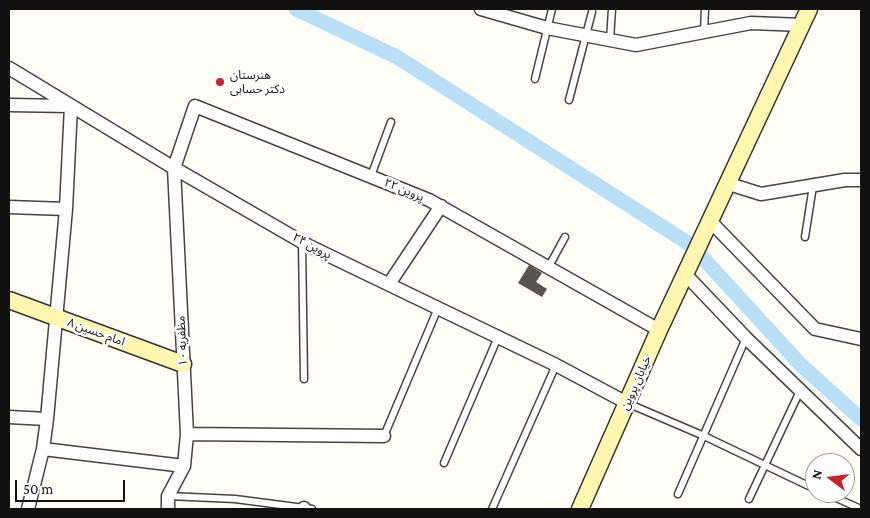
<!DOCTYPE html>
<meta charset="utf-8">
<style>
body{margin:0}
#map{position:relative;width:870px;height:518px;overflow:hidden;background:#fffdf5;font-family:"Crimson Pro",serif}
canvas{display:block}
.frame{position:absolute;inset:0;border:10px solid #111;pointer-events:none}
.north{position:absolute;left:805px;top:453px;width:50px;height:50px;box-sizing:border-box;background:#fff;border:1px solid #a0a0a0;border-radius:50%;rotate:285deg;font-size:14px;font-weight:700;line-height:20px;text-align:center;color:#111}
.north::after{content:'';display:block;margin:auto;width:18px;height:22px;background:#c4262e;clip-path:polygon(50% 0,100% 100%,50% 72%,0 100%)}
.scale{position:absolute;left:15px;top:480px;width:110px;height:22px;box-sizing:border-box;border:2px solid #111;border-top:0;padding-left:6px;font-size:15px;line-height:18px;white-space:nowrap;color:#111;-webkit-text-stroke:4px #fff;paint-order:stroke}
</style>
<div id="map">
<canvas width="870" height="518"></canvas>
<div class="frame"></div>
<div class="north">N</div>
<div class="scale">50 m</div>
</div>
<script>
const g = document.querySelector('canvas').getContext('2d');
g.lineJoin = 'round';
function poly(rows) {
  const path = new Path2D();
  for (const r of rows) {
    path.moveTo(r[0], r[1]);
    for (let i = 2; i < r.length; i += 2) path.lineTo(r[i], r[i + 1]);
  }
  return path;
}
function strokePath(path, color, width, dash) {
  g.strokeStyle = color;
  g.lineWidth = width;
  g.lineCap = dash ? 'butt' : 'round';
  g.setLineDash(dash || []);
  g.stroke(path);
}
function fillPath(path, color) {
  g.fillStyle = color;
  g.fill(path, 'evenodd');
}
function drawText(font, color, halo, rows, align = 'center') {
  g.font = font + ' "Crimson Pro","Noto Sans Arabic",serif';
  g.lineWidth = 5;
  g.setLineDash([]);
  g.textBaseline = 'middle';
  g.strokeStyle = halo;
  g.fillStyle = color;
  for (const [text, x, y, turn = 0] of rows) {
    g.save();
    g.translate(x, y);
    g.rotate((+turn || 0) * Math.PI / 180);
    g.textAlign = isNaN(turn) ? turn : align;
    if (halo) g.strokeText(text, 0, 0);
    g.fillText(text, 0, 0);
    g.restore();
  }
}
strokePath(poly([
 [296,9,397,57,691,245,801,365,861,419]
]), '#b9e0f7', 15);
fillPath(poly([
 [529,265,542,273,536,282,547,289,542,297,518,283]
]), '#5a524d');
const lane = poly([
 [704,32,705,9],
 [610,40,612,9],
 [535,79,552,9],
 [569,100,592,12],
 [371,176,391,122],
 [805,237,813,186],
 [302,242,304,379],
 [548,268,565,237],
 [627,403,704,436,815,489],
 [384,436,438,308],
 [444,463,498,337],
 [825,493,861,509],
 [678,494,746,338],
 [168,496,235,499,312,509],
 [749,499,800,391],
 [492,509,556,365]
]);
const street = poly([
 [481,9,547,28,636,45,751,23,803,25],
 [9,68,174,168,309,246,556,365,627,403],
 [9,105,71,106,66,209,47,419,43,449,28,509],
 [726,183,761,194,845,180,861,180],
 [9,207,66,209],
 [709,220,815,329,861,339],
 [685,274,746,338,861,449],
 [389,284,441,206],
 [9,417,47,419],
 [187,434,384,436],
 [43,449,184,466],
 [304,508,304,509],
 [168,509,168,496,184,466,187,434,174,168,195,106,429,200,659,330]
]);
const secondary = poly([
 [9,300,183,364],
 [580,509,659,330,809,9]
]);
strokePath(lane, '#444', 9);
strokePath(street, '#444', 15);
strokePath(secondary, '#333', 19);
strokePath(lane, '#fff', 6);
strokePath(street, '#fff', 12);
strokePath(secondary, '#fff6b0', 16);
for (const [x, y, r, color] of [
 [220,82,5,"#c4262e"]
]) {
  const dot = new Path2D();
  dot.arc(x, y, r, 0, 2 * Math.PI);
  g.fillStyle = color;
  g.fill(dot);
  strokePath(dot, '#fff', 2);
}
drawText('12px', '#111', '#fff', [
 ["هنرستان",230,75],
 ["دکتر حسابی",230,89]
], 'left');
drawText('12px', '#111', '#fff', [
 ["پروین ۲۲",404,190,22],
 ["پروین ۲۴",312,246,28],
 ["امام حسین ۸",96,332,20],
 ["مظفریه ۱۰",182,341,-93],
 ["خیابان پروین",636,383,-66]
]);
</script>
